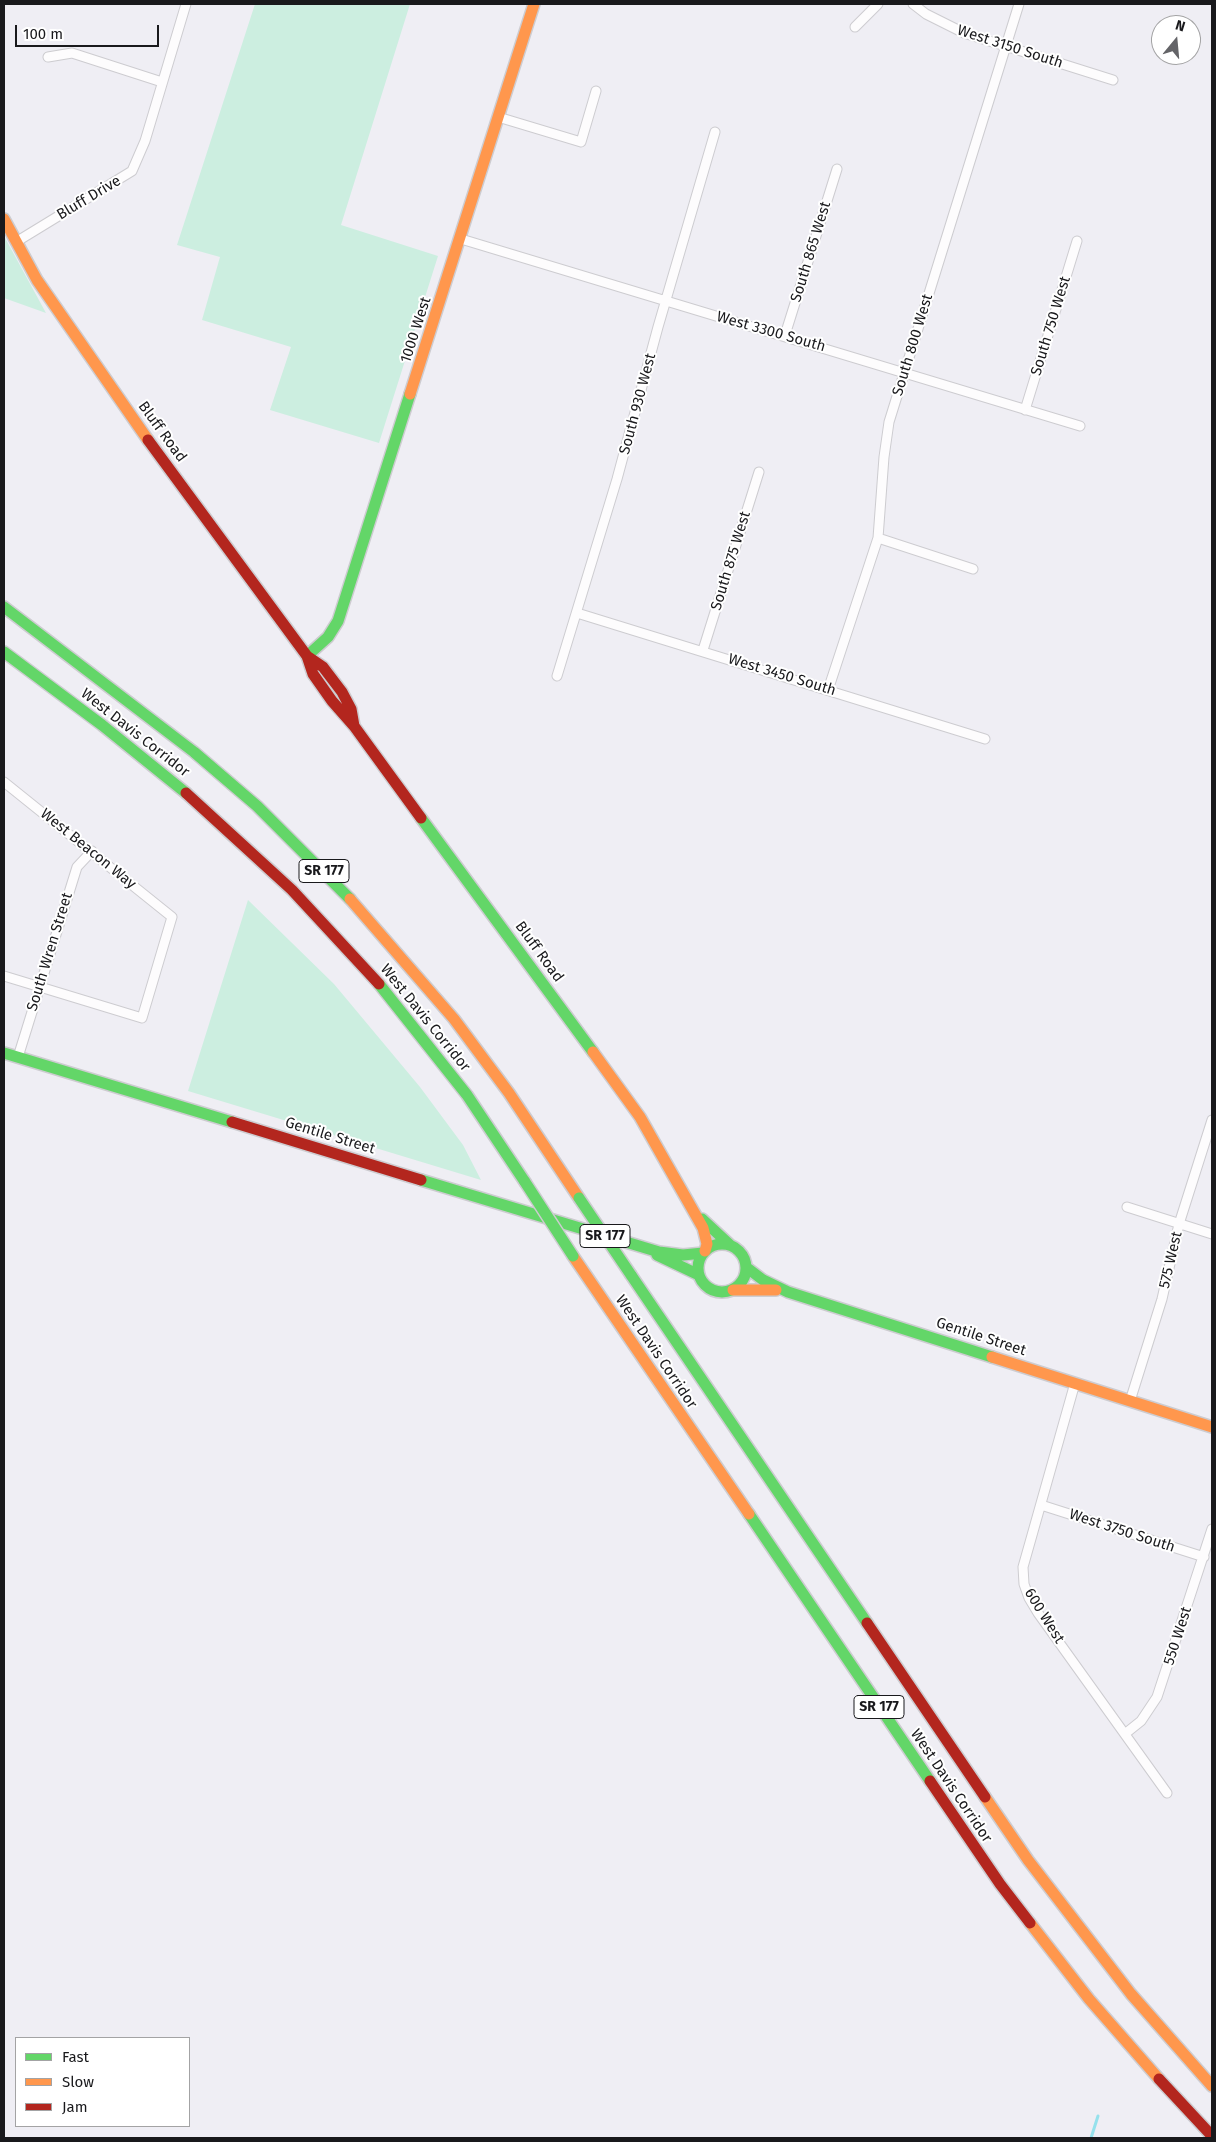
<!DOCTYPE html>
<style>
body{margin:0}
#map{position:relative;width:1216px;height:2142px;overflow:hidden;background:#efeef4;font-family:"Fira Sans",sans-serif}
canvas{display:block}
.frame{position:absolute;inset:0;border:5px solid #19191c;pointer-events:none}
.legend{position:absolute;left:15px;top:2037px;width:175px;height:90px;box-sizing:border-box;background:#fff;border:1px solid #a3a3a4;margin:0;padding:6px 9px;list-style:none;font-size:15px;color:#19191c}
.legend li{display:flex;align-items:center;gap:10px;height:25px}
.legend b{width:25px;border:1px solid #a3a3a4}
.north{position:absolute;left:1151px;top:15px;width:50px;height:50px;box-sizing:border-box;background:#fff;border:1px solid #a3a3a4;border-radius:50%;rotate:17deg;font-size:14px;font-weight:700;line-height:20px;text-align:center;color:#19191c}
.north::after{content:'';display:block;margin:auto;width:18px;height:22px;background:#646468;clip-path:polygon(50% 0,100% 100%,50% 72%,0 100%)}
.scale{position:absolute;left:15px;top:25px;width:144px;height:22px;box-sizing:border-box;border:2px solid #19191c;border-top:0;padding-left:6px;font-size:15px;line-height:18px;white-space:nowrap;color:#19191c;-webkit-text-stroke:4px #fff;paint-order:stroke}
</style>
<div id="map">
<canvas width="1216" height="2142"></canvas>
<div class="frame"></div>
<ul class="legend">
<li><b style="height:6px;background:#63d668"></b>Fast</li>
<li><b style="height:6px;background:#ff974d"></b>Slow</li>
<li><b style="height:6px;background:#b3261e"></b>Jam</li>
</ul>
<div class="north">N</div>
<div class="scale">100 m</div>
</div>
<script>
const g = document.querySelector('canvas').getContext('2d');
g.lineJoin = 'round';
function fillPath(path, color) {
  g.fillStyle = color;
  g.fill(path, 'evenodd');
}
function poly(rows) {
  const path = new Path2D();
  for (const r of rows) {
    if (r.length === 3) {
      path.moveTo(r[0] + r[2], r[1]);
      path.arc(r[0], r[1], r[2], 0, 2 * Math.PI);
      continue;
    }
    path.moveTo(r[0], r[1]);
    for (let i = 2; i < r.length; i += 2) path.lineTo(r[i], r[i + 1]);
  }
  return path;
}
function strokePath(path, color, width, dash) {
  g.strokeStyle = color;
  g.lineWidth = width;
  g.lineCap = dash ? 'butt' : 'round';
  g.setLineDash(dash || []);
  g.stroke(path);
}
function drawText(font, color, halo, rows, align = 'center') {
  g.font = font + ' "Fira Sans",sans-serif';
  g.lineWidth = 4;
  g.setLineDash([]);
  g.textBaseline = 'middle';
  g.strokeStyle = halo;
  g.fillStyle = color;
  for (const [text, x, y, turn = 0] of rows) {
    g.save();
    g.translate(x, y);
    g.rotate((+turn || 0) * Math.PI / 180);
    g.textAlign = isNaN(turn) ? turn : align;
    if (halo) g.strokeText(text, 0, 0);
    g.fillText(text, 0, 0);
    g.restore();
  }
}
fillPath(poly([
 [255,4,410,4,341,225,438,256,379,443,270,410,291,347,202,320,220,257,177,245],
 [4,236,46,313,4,298],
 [248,900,334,984,420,1087,463,1145,481,1180,188,1091]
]), '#cceee0');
strokePath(poly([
 [1091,2138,1098,2116]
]), '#96e1ec', 3);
const street = poly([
 [913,4,926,14,964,33,1113,80],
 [855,27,878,4],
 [48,57,72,53,162,82],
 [498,117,581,142,596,91],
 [461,239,1080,426],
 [16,242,132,171,145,141,186,4],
 [785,335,837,169],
 [1025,410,1077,241],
 [878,538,973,569],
 [577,613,985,739],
 [703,650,759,472],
 [557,676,617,479,658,327,715,132],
 [828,690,878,538,884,457,889,422,1019,4],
 [4,782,172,917,142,1018,4,976],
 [18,1057,77,867,92,851],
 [1127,1207,1212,1234],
 [1075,1383,1023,1567,1024,1584,1029,1598,1038,1613,1167,1793],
 [1130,1401,1162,1299,1179,1224,1212,1120],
 [1041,1505,1204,1557],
 [1126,1733,1141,1721,1157,1697,1212,1529]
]);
const fast = poly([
 [4,607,194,752,257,806,350,899],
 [4,652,102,725,186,793],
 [307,656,328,637,338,621,410,394],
 [421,818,593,1052],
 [379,984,467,1095,525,1182],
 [4,1053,232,1122],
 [421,1180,659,1252,683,1255,703,1253],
 [702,1219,730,1245],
 [722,1268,24],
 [657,1255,699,1275],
 [746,1267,763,1280,788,1292,992,1357],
 [631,1275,867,1623],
 [749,1514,930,1781]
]);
const slow = poly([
 [4,219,37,280,148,440],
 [410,394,534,4],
 [350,899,454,1019,509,1093,579,1198],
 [593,1052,640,1117,703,1228,707,1244,705,1251],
 [573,1256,749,1514],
 [733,1290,776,1290],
 [992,1357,1212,1427],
 [985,1797,1028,1860,1131,1994,1212,2086],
 [1030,1923,1089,1999,1159,2079]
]);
const jam = poly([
 [148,440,307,656,323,667,342,692,351,709,354,726],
 [307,656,313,674,332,701,354,726,421,818],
 [186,793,292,890,379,984],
 [232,1122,421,1180],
 [867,1623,985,1797],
 [930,1781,1000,1884,1030,1923],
 [1159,2079,1212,2136]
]);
strokePath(street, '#cdccd0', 11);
strokePath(fast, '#cdccd0', 14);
strokePath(slow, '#cdccd0', 14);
strokePath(jam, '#cdccd0', 14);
strokePath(street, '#fdfcfd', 9);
strokePath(fast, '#63d668', 11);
strokePath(slow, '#ff974d', 11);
strokePath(jam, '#b3261e', 11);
const fastBridge = poly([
 [525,1182,573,1256],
 [579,1198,631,1275]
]);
strokePath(fastBridge, '#cdccd0', 14, []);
strokePath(fastBridge, '#63d668', 11);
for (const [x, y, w] of [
 [324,871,50],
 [605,1236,50],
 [879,1707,50]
]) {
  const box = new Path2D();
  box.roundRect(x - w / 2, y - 11.5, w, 23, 4);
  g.fillStyle = '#fff';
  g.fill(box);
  strokePath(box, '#19191c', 1);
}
drawText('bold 14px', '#19191c', null, [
 ["SR 177",324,871],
 ["SR 177",605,1236],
 ["SR 177",879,1707]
]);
drawText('15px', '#19191c', '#fff', [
 ["West 3150 South",1010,47,18],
 ["Bluff Drive",89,198,-31],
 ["South 865 West",811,252,-73],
 ["South 750 West",1051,326,-73],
 ["1000 West",416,330,-72],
 ["West 3300 South",771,332,16],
 ["South 800 West",913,345,-73],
 ["South 930 West",638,404,-75],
 ["Bluff Road",162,432,54],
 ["South 875 West",731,561,-73],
 ["West 3450 South",782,675,17],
 ["West Davis Corridor",135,733,38],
 ["West Beacon Way",88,849,39],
 ["South Wren Street",50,952,-73],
 ["Bluff Road",539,952,54],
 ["West Davis Corridor",425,1018,51],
 ["Gentile Street",330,1136,17],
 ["575 West",1171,1260,-77],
 ["Gentile Street",981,1337,18],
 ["West Davis Corridor",656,1352,56],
 ["West 3750 South",1122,1531,18],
 ["600 West",1044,1616,58],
 ["550 West",1178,1636,-72],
 ["West Davis Corridor",951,1786,56]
]);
</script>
